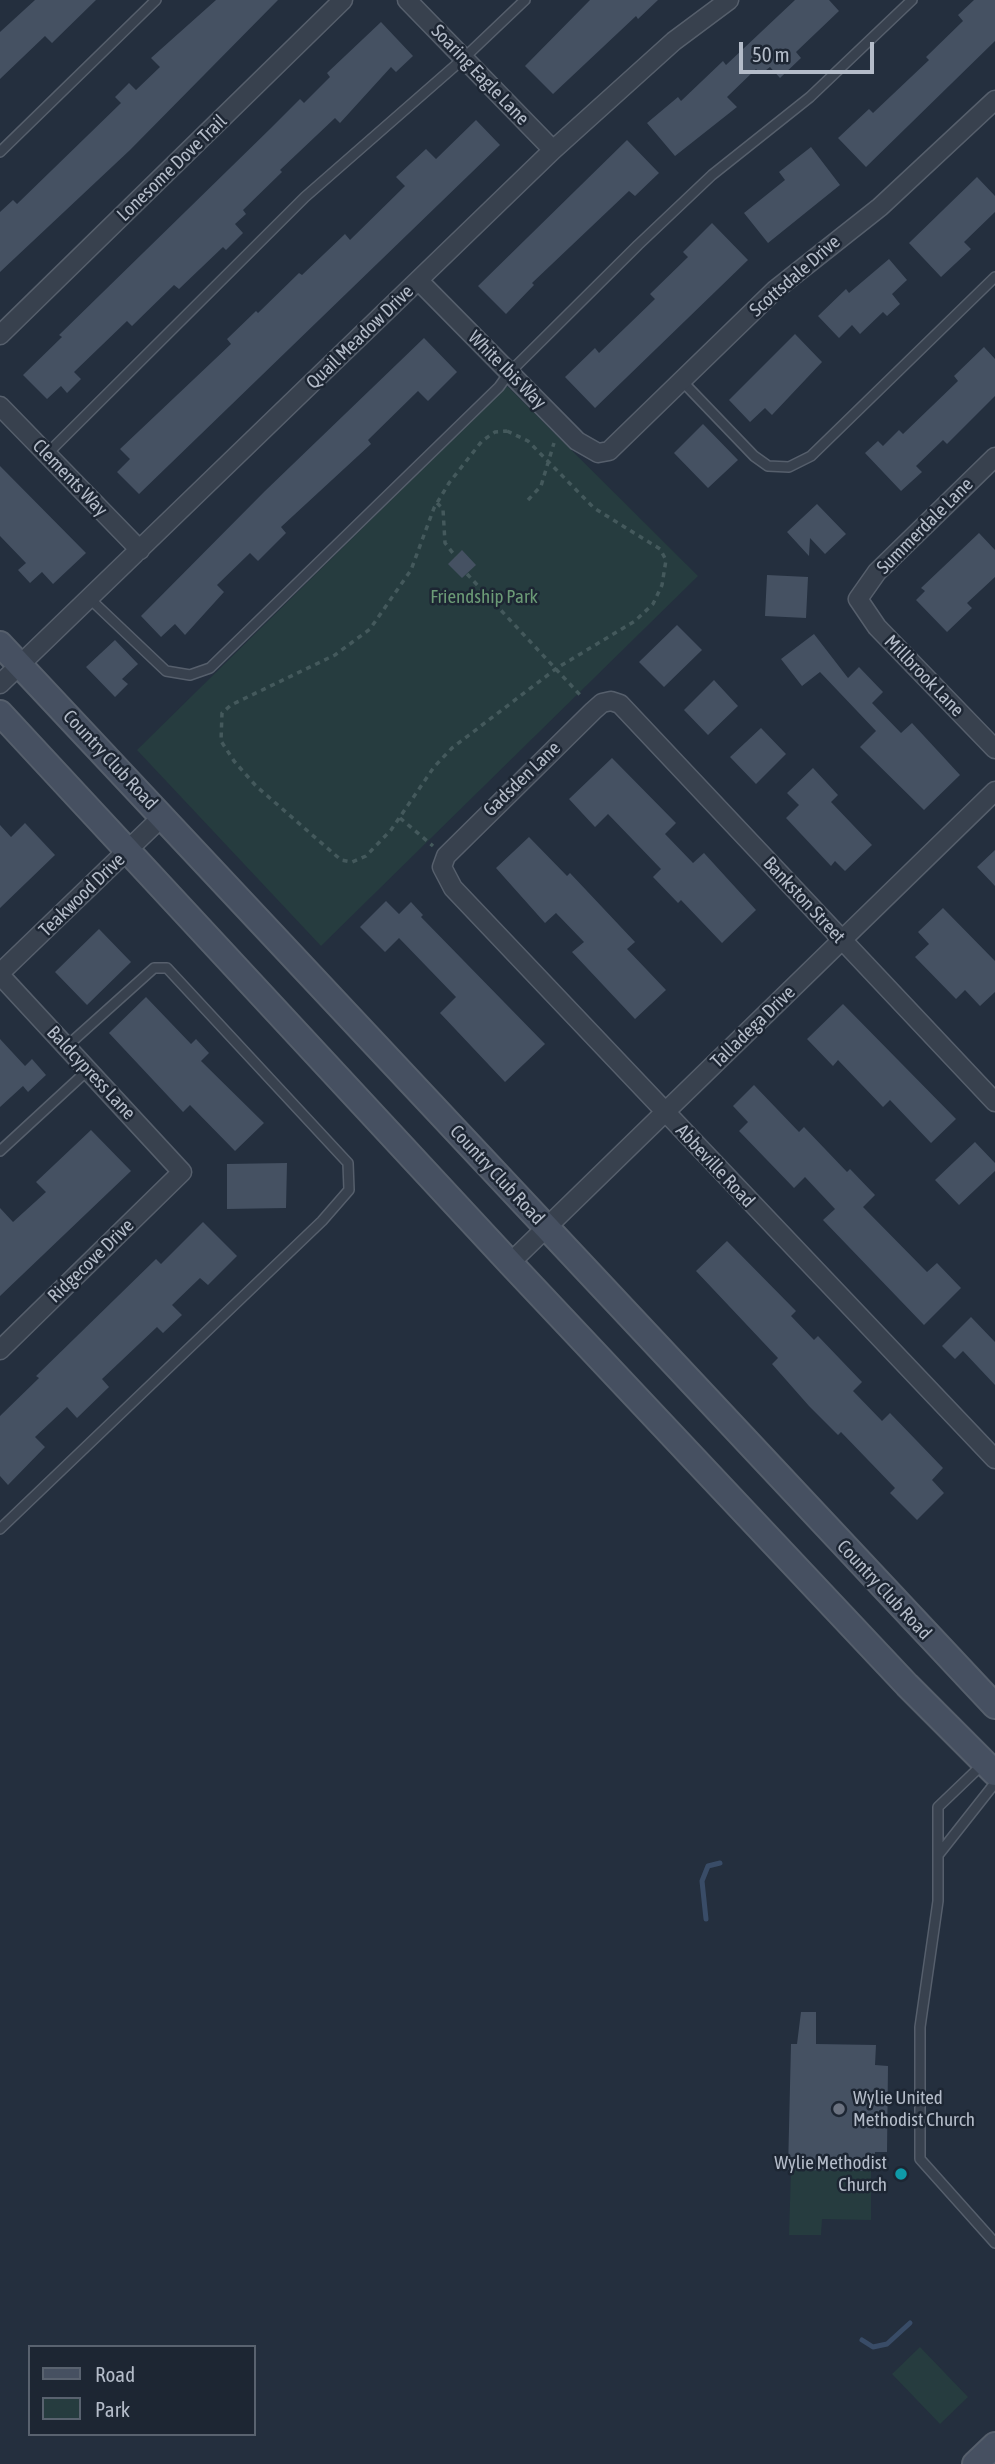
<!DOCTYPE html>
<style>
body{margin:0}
#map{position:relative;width:995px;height:2464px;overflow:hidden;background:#242f3e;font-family:"Asap Condensed",sans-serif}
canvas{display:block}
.legend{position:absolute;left:28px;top:2345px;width:228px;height:91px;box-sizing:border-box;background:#1d2633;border:2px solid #59626f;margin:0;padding:9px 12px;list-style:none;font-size:21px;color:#b4bcc9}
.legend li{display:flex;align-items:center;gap:14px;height:35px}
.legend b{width:35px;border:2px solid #59626f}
.scale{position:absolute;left:739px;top:42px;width:135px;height:32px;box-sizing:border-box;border:4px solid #b4bcc9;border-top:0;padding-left:9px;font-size:21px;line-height:24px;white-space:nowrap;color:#b4bcc9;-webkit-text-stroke:5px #1d2633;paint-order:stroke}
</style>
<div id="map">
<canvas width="995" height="2464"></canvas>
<ul class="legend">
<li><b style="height:9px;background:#465061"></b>Road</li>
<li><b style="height:19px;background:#263c3f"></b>Park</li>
</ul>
<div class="scale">50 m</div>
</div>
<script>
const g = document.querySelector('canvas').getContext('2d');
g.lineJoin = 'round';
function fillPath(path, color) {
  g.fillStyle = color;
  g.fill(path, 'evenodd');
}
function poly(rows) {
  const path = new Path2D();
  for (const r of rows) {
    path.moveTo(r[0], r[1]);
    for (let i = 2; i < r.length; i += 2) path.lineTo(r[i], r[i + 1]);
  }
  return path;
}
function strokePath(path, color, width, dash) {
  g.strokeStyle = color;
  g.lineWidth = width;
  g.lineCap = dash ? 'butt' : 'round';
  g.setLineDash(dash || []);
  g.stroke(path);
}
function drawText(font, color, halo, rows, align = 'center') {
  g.font = font + ' "Asap Condensed",sans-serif';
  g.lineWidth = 5;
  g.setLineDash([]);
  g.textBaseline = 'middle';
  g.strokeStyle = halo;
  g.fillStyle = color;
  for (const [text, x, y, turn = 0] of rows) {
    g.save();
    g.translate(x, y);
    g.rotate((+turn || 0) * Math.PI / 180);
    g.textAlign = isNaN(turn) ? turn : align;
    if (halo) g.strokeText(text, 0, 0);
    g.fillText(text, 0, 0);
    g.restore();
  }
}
fillPath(poly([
 [507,386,698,576,321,946,137,750],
 [791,2170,871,2171,871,2220,822,2219,821,2235,789,2235],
 [920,2347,968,2397,940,2424,892,2374]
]), '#263c3f');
strokePath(poly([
 [706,1919,702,1881,708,1866,720,1863],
 [862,2340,873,2347,887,2344,910,2323]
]), '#394c67', 5);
fillPath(poly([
 [35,0,96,0,52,43,45,36,0,79,0,32],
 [216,0,278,0,130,150,0,272,0,212,13,200,17,204,121,103,115,97,129,83,136,90,160,67,151,58],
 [590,0,658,0,638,19,636,16,553,94,525,66],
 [795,0,829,0,839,11,796,52,801,58,780,78,770,67,761,74,756,69,727,97,737,107,675,156,647,123,678,97,681,101,723,61,726,65],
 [974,0,995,0,995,41,866,167,838,138,869,109,873,113,929,60,926,57,963,21,958,15],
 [381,22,413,56,396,72,391,67,340,123,335,118,280,170,282,172,243,210,246,214,235,224,243,233,226,250,223,247,179,289,174,285,132,326,127,321,74,372,81,379,67,393,61,386,47,399,23,375,62,337,59,335,271,128,300,99,304,103,330,77,327,73],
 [476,120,500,145,139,494,117,472,130,459,120,449,231,344,227,339,256,311,258,313,299,273,302,275,345,234,350,240,405,186,396,177,426,149,436,159],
 [627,140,659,173,635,196,629,191,532,283,534,285,506,314,478,286],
 [811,147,840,185,768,243,744,213,785,180,779,172],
 [977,177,995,196,995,212,964,242,971,249,941,277,909,243],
 [712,223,748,260,595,408,565,377,595,348,599,353,655,299,650,294,688,257,683,252],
 [889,259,907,280,892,294,900,304,887,316,883,312,860,334,852,325,839,338,818,316,846,289,849,293],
 [795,334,822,362,772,415,765,408,750,422,729,400],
 [424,338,457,372,428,401,418,391,368,440,371,444,281,527,286,533,258,561,250,553,217,585,224,592,185,635,175,624,161,637,141,616,265,491],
 [984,347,995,359,995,396,947,444,943,440,916,466,922,472,901,491,865,453,878,441,883,446,899,430,903,434,958,381,954,376],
 [703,424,738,460,708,488,674,453],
 [0,466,86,553,53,584,42,572,30,583,18,570,26,563,0,536],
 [817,504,846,534,825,554,810,538,809,556,787,532],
 [979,533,995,550,995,577,967,603,972,608,947,632,916,600,925,591,921,588],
 [462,550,476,565,462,578,448,564],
 [767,575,808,577,806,618,765,616],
 [677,625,702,650,664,687,639,662],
 [814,634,848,678,859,667,883,692,872,703,901,733,912,723,960,775,924,810,860,747,876,731,820,672,802,686,781,659],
 [115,640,138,664,122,679,128,684,115,697,86,667],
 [714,680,738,706,708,735,684,710],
 [761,728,786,754,756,784,730,757],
 [612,758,676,823,665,834,693,863,704,853,756,910,722,943,681,900,678,903,653,877,661,869,608,814,595,827,569,799],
 [813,768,838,795,831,802,872,845,845,871,835,861,831,866,786,818,799,805,787,793],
 [25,823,55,855,0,908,0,825,11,837],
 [529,837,567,876,570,873,635,942,627,949,666,990,635,1019,572,952,584,942,556,913,545,923,496,868],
 [995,850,995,886,977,867],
 [386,901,399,914,411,902,423,915,421,917,545,1044,505,1082,440,1013,456,997,399,938,385,952,360,927],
 [943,908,995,961,995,992,980,1006,965,990,956,999,915,957,929,944,918,932],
 [99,929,131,962,87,1005,55,972],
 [146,997,191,1044,196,1039,209,1053,201,1061,264,1123,235,1151,190,1105,183,1112,109,1033],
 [843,1004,956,1119,931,1143,890,1100,883,1107,838,1060,833,1066,807,1039],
 [0,1039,25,1066,32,1059,46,1075,28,1092,23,1086,0,1107],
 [754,1085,799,1132,804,1127,847,1172,850,1169,875,1195,863,1207,927,1272,937,1263,961,1288,924,1325,823,1220,835,1209,805,1177,794,1188,739,1131,748,1122,733,1106],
 [91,1130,131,1171,0,1296,0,1208,13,1222,46,1192,36,1182],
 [975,1142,995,1163,995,1171,959,1205,935,1180],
 [287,1163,286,1208,227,1209,227,1164],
 [203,1222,237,1256,208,1285,200,1278,172,1305,182,1315,163,1333,157,1327,102,1379,109,1387,77,1418,67,1407,35,1437,45,1447,8,1485,0,1476,0,1416,39,1378,36,1376,156,1259,161,1264],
 [727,1241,796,1311,791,1316,814,1340,818,1336,862,1382,853,1391,882,1421,890,1413,943,1468,932,1480,944,1493,917,1520,890,1493,895,1488,841,1432,838,1435,809,1406,772,1364,778,1358,696,1271],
 [971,1317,995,1342,995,1385,963,1351,955,1359,942,1346],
 [801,2012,816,2012,816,2044,876,2045,875,2065,888,2066,887,2152,875,2152,874,2171,788,2170,791,2044,797,2044]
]), '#455162');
const lane = poly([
 [0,152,156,0],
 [682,381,754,456,768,466,789,467,811,456,995,277],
 [47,454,305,197,464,58,525,0],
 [89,598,166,671,190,675,210,668,499,387,509,373,638,245,712,175,810,97,912,0],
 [0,1151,88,1070],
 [0,1529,322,1221,349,1190,348,1163,167,968,154,968,67,1046],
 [984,1763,938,1807,938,1901,920,2027,920,2159,995,2243],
 [939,1854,995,1783]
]);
const street = poly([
 [407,0,553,150],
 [419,281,577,441,598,453,609,451,775,290,880,207,995,100],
 [0,335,343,0],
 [0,406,140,550],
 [995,457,877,572,858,599,877,627,995,749],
 [0,684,553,150,674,41,729,0],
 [0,973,163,816],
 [0,975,182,1172,0,1350],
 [995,1102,620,704,611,701,602,703,593,711,446,856,442,867,453,888,995,1459],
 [510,1263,995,791]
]);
const secondary = poly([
 [0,644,995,1706],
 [0,713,510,1263,907,1685,995,1773],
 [975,2464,995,2445]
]);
strokePath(lane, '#565f6c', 12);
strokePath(street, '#565f6c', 21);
strokePath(secondary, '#565f6c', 28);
strokePath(poly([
 [507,431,528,441,594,508,660,549,666,560,662,585,653,604,635,621,557,668,452,748,434,767,391,830,366,856,352,862,341,860,256,786,234,761,221,741,222,713,231,705,335,655,370,629,411,570,434,508,449,483,482,441,495,432,507,431],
 [528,500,541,486,554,443],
 [437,503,443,509,445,543,456,557],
 [467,574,582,697],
 [400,818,433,846]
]), '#44595c', 3.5, [5, 5]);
strokePath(lane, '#38414e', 9);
strokePath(street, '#38414e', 18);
strokePath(secondary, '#465061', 24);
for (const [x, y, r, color] of [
 [839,2109,7,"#6b7280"],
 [901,2174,7,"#0f9aa8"]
]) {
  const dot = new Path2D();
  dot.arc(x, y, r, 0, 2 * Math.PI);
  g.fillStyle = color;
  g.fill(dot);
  strokePath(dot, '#1d2633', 2.5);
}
drawText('19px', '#b4bcc9', '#1d2633', [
 ["Soaring Eagle Lane",480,75,46],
 ["Lonesome Dove Trail",172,168,-44],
 ["Scottsdale Drive",795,276,-41],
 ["Quail Meadow Drive",360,337,-44],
 ["White Ibis Way",507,370,45],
 ["Clements Way",70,478,46],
 ["Summerdale Lane",925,526,-45],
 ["Millbrook Lane",924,676,46],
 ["Country Club Road",110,760,47],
 ["Gadsden Lane",522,779,-44],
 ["Teakwood Drive",82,895,-44],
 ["Bankston Street",804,900,47],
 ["Talladega Drive",753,1027,-44],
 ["Baldcypress Lane",91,1073,47],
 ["Abbeville Road",715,1166,47],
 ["Country Club Road",497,1175,47],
 ["Ridgecove Drive",91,1261,-44],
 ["Country Club Road",884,1590,47]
]);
drawText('19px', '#6b9a76', '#1d2633', [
 ["Friendship Park",484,597]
]);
drawText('19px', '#b4bcc9', '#1d2633', [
 ["Wylie United",853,2098],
 ["Methodist Church",853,2120],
 ["Wylie Methodist",887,2163,"right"],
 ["Church",887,2185,"right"]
], 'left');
</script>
